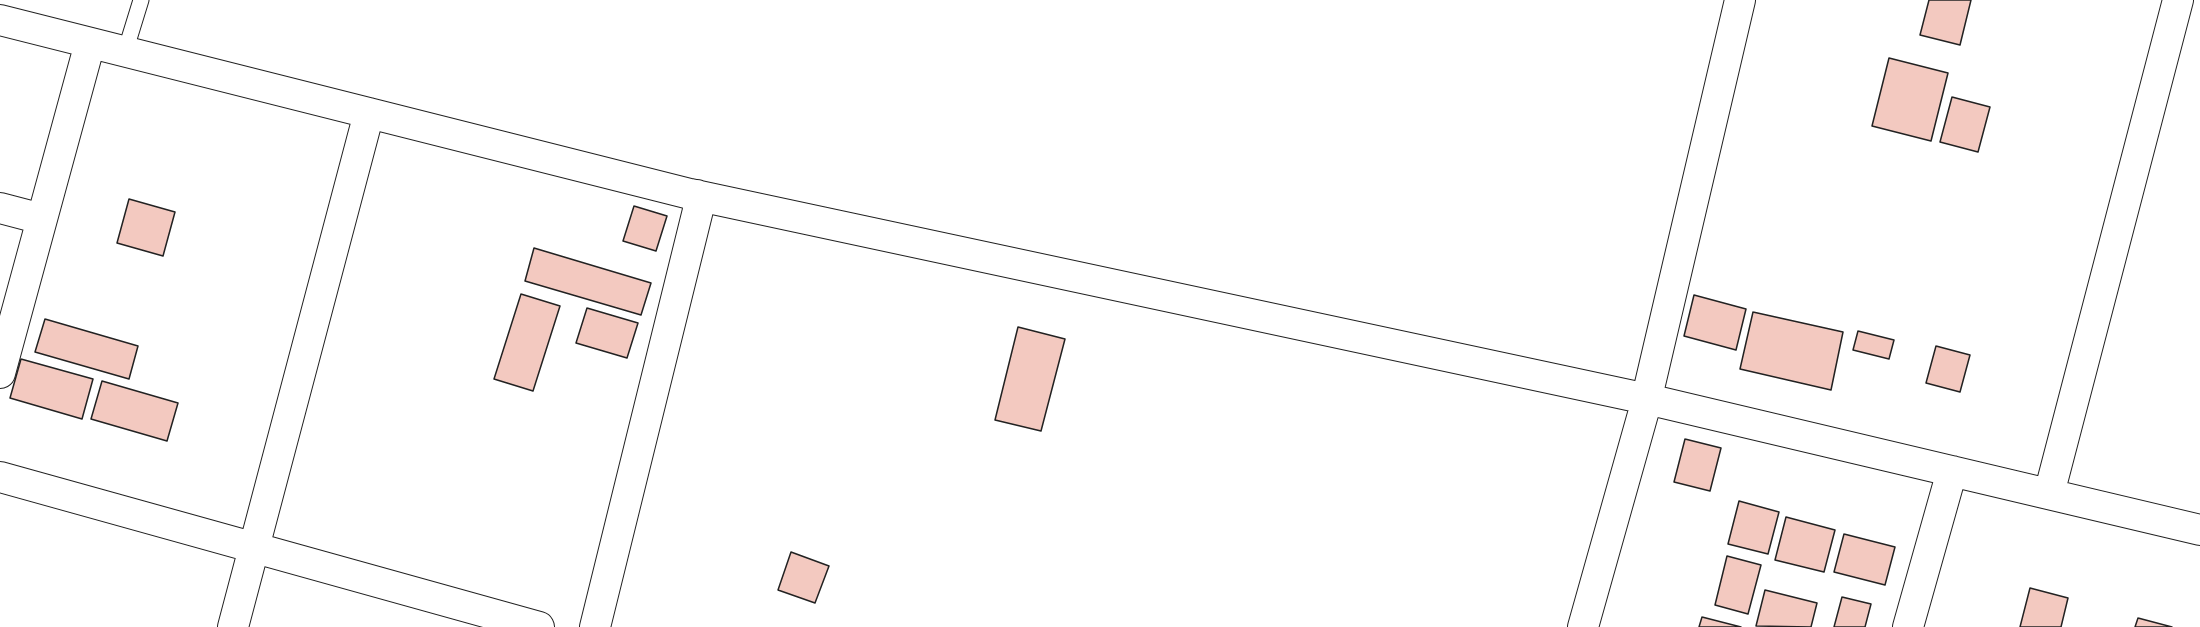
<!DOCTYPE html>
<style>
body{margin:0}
canvas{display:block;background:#fff}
</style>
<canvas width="2200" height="627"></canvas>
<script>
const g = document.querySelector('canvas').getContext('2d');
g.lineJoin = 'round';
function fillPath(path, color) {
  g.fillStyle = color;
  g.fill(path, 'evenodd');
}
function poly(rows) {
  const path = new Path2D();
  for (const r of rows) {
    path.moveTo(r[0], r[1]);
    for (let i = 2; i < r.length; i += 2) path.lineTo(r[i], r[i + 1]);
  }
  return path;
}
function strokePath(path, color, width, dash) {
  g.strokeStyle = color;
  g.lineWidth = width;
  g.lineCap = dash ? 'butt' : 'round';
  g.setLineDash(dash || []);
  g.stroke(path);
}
const building = poly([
 [1929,0,1971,0,1960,45,1920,35,1929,0],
 [1889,58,1948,73,1931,141,1872,126,1889,58],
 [1952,97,1990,107,1978,152,1940,142,1952,97],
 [129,199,175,212,163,256,117,243,129,199],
 [634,206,667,216,656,251,623,241,634,206],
 [534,248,651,283,641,315,525,281,534,248],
 [521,294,560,306,533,391,494,379,521,294],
 [1694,295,1746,309,1736,350,1684,336,1694,295],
 [587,308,638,323,627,358,576,343,587,308],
 [1753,312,1843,332,1831,390,1740,369,1753,312],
 [45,319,138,346,129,379,35,352,45,319],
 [1018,327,1065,339,1041,431,995,420,1018,327],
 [1858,331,1894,340,1889,359,1853,350,1858,331],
 [1936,346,1970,355,1960,392,1926,383,1936,346],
 [21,359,93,379,82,419,10,398,21,359],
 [102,381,178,403,167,441,91,419,102,381],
 [1685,439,1721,448,1710,491,1674,482,1685,439],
 [1739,501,1779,512,1768,554,1728,544,1739,501],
 [1786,517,1835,530,1824,572,1775,560,1786,517],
 [1844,534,1895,547,1885,585,1834,572,1844,534],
 [791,552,829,566,815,603,778,590,791,552],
 [1727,556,1761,565,1748,614,1715,605,1727,556],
 [2030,588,2068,598,2061,627,2020,627,2030,588],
 [1765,590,1817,603,1811,627,1756,626,1765,590],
 [1842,597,1871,604,1865,627,1834,627,1842,597],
 [1702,617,1741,627,1699,627,1702,617],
 [2138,618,2172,627,2135,627,2138,618]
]);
fillPath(building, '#f3c9c0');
strokePath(building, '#222', 1.5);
const service = poly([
 [125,52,141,0]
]);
const minor = poly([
 [0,20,690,194,1647,399,2200,530],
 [0,208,42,219],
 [0,373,90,43],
 [0,477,539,627],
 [2049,494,2178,0],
 [233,627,369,113],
 [595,627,698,210,697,195],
 [1583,627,1643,414,1740,0],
 [1908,627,1952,471]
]);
strokePath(service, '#222', 17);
strokePath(minor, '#222', 32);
strokePath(service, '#fff', 15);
strokePath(minor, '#fff', 30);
</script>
